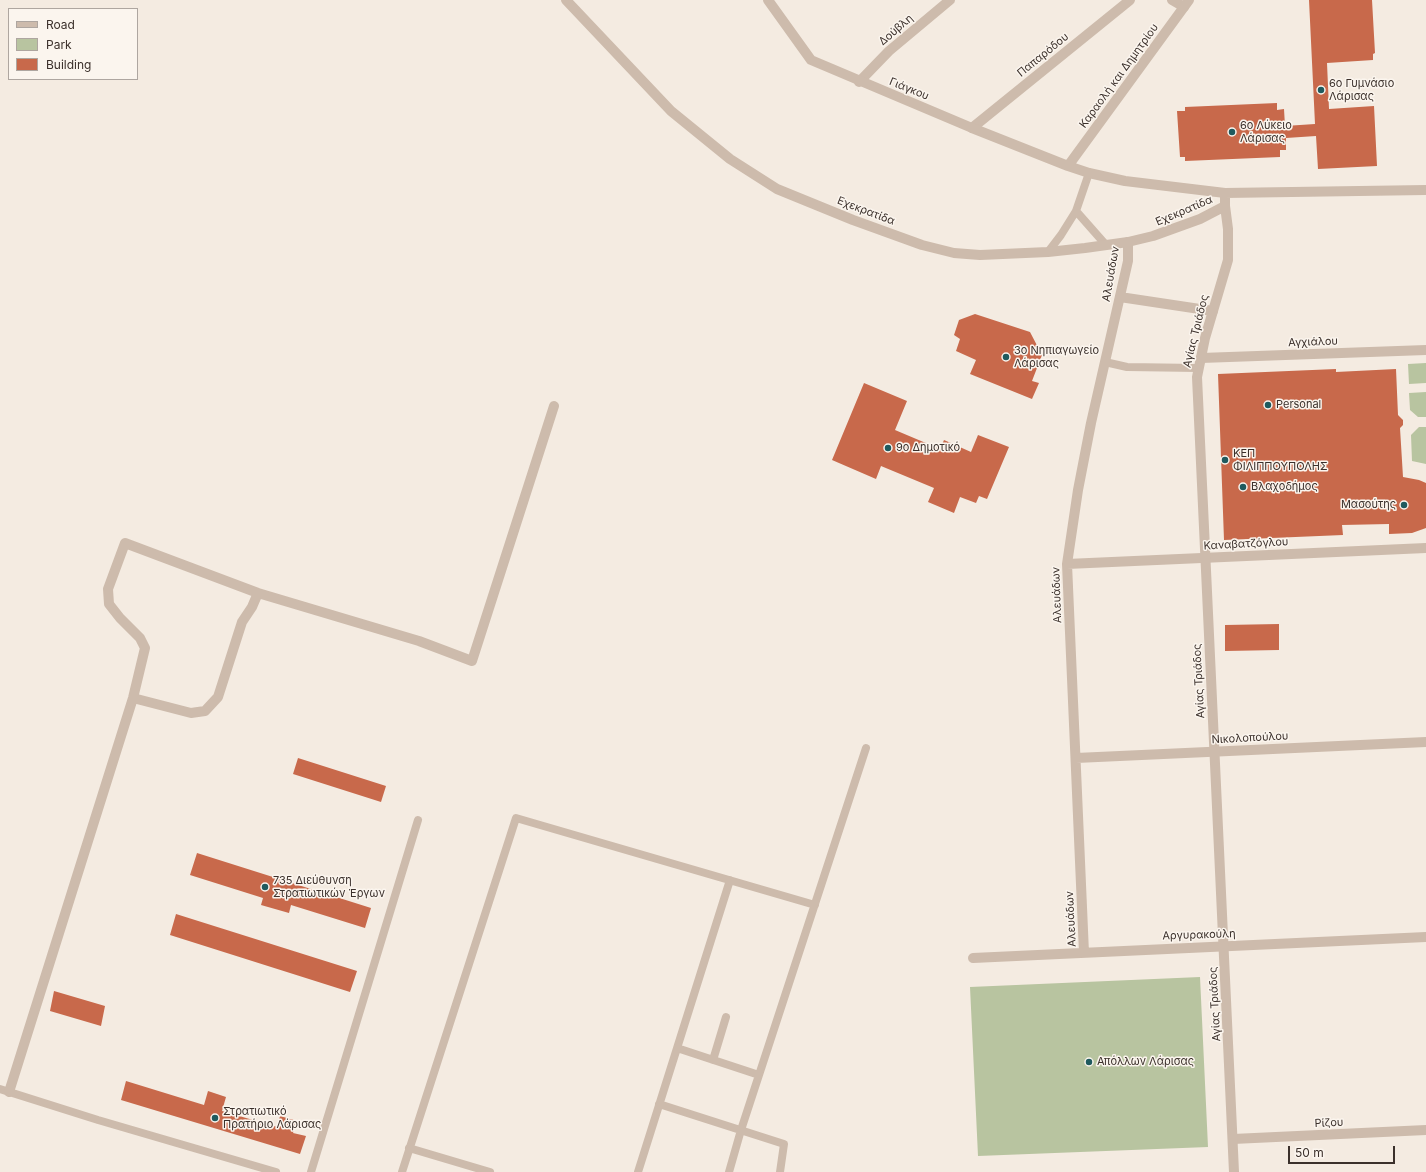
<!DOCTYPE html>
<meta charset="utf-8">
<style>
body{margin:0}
#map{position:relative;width:1426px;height:1172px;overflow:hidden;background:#f4ebe1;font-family:Inter,sans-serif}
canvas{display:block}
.legend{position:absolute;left:8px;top:8px;width:130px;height:72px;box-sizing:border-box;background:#fbf5ee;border:1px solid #aea6a0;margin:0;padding:5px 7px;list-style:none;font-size:12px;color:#3b302b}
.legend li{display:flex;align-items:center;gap:8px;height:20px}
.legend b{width:20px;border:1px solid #aea6a0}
.scale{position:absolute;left:1288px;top:1146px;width:107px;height:18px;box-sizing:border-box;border:2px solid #3b302b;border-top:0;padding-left:5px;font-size:12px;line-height:14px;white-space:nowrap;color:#3b302b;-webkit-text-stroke:3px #fbf5ee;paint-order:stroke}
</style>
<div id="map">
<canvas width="1426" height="1172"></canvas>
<ul class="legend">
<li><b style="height:5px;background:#cdbbac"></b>Road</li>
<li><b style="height:11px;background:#b8c4a0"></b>Park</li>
<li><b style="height:11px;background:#c8694b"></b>Building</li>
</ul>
<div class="scale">50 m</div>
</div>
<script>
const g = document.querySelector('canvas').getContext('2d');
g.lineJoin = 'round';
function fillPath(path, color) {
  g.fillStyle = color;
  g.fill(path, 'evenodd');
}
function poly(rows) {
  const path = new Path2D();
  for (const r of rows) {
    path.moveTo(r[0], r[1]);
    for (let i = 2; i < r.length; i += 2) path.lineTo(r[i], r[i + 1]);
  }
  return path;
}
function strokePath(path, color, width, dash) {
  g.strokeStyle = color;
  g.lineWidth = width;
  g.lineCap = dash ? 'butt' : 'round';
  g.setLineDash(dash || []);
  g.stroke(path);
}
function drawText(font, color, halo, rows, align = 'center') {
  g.font = font + ' Inter,sans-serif';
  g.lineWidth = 3;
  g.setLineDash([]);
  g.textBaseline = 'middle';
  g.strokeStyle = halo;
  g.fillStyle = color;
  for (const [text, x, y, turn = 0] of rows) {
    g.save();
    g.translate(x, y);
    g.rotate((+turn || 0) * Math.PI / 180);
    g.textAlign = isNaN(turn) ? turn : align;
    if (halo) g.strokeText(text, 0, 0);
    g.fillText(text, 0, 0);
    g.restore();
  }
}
fillPath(poly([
 [1426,363,1426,383,1409,384,1408,364],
 [1426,392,1426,417,1418,417,1410,410,1409,393],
 [1419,427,1426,427,1426,464,1412,461,1411,435],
 [1200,977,1208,1147,978,1156,970,987]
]), '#b8c4a0');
fillPath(poly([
 [1309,0,1372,0,1375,53,1373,54,1373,60,1327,63,1329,109,1374,106,1377,166,1318,169,1316,136,1286,138,1286,150,1280,150,1280,157,1185,161,1185,157,1180,157,1177,111,1185,111,1185,107,1277,103,1277,110,1284,109,1285,126,1315,124],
 [975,314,1030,332,1042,355,1032,381,1039,383,1032,399,970,374,976,360,956,351,960,339,954,335,959,320],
 [1336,369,1336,372,1396,369,1398,415,1403,420,1403,425,1400,428,1403,477,1419,480,1426,483,1426,528,1412,533,1389,534,1389,524,1342,525,1343,535,1224,540,1218,374],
 [864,383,907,401,895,430,940,449,944,440,971,452,978,435,1009,447,987,499,979,496,976,503,960,497,954,513,928,502,934,488,881,466,876,479,832,460],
 [1279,624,1279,650,1225,651,1225,625],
 [298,758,386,786,381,802,293,774],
 [197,853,371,908,365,928,291,905,289,913,261,905,263,898,190,875],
 [176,914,357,971,350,992,170,935],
 [54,991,105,1006,101,1026,50,1011],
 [126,1081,204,1105,208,1091,226,1097,222,1111,277,1127,280,1116,297,1121,293,1133,306,1136,300,1154,121,1100]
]), '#c8694b');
strokePath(poly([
 [1076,211,1106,245],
 [1048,252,1061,235,1076,211,1089,173],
 [1105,362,1127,367,1198,368],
 [677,1048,759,1075],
 [713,1060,726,1017],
 [0,1089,98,1120,276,1172],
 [659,1104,784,1144,780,1172],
 [409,1148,490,1172],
 [311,1172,418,820],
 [402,1172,516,818,815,905],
 [638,1172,730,880],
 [729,1172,741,1130,866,748]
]), '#cdbbac', 8);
strokePath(poly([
 [1172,0,1184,7],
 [859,82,889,51,950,0],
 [972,128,1130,0],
 [1120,297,1213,311],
 [1201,358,1426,350],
 [1067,564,1426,548],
 [133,698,191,713,205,711,218,697,242,622,252,607,258,593],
 [1076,758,1426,742],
 [1084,953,1067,564,1078,490,1091,423,1128,261,1128,242],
 [973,958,1426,937],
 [9,1092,133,698,145,648,140,638,120,618,109,604,108,589,125,543,258,593,419,641,472,661,554,406],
 [1233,1139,1426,1130]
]), '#cdbbac', 10);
strokePath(poly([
 [566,0,671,111,730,159,777,189,853,220,922,245,954,253,980,255,1048,252,1085,248,1128,242,1153,236,1200,219,1225,206],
 [768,0,811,60,972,128,1068,166,1089,173,1125,181,1225,193,1426,190],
 [1068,166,1189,0],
 [1225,193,1225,206,1228,229,1228,260,1205,338,1197,377,1234,1172]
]), '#cdbbac', 10);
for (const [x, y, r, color] of [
 [1321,90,4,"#1f5a5e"],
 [1232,132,4,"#1f5a5e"],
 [1006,357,4,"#1f5a5e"],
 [1268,405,4,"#1f5a5e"],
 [888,448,4,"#1f5a5e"],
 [1225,460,4,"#1f5a5e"],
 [1243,487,4,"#1f5a5e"],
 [1404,505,4,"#1f5a5e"],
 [265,887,4,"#1f5a5e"],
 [1089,1062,4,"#1f5a5e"],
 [215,1118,4,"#1f5a5e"]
]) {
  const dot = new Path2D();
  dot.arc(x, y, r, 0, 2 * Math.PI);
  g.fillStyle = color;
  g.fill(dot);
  strokePath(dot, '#fbf5ee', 1.5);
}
drawText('11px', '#3b302b', '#fbf5ee', [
 ["Δούβλη",896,30,-41],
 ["Παπαρόδου",1043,55,-39],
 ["Καραολή και Δημητρίου",1119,76,-54],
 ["Γιάγκου",909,89,22],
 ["Εχεκρατίδα",866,211,21],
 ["Εχεκρατίδα",1184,211,-23],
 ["Αλευάδων",1111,274,-80],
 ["Αγίας Τριάδος",1196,331,-76],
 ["Αγχιάλου",1313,342,-2],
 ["Καναβατζόγλου",1246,544,-3],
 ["Αλευάδων",1057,595,-92],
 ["Αγίας Τριάδος",1199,681,-93],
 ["Νικολοπούλου",1250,738,-3],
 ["Αλευάδων",1071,919,-93],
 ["Αργυρακούλη",1199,935,-2],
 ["Αγίας Τριάδος",1215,1004,-93],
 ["Ρίζου",1329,1123,-3]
]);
drawText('11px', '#3b302b', '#fbf5ee', [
 ["6ο Γυμνάσιο",1329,84],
 ["Λάρισας",1329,97],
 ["6ο Λύκειο",1240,126],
 ["Λάρισας",1240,139],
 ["3o Νηπιαγωγείο",1014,351],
 ["Λάρισας",1014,364],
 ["Personal",1276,405],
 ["9ο Δημοτικό",896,448],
 ["ΚΕΠ",1233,454],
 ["ΦΙΛΙΠΠΟΥΠΟΛΗΣ",1233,467],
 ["Βλαχοδήμος",1251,487],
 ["Μασούτης",1396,505,"right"],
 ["735 Διεύθυνση",273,881],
 ["Στρατιωτικών Έργων",273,894],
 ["Απόλλων Λάρισας",1097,1062],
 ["Στρατιωτικό",223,1112],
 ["Πρατήριο Λάρισας",223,1125]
], 'left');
</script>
